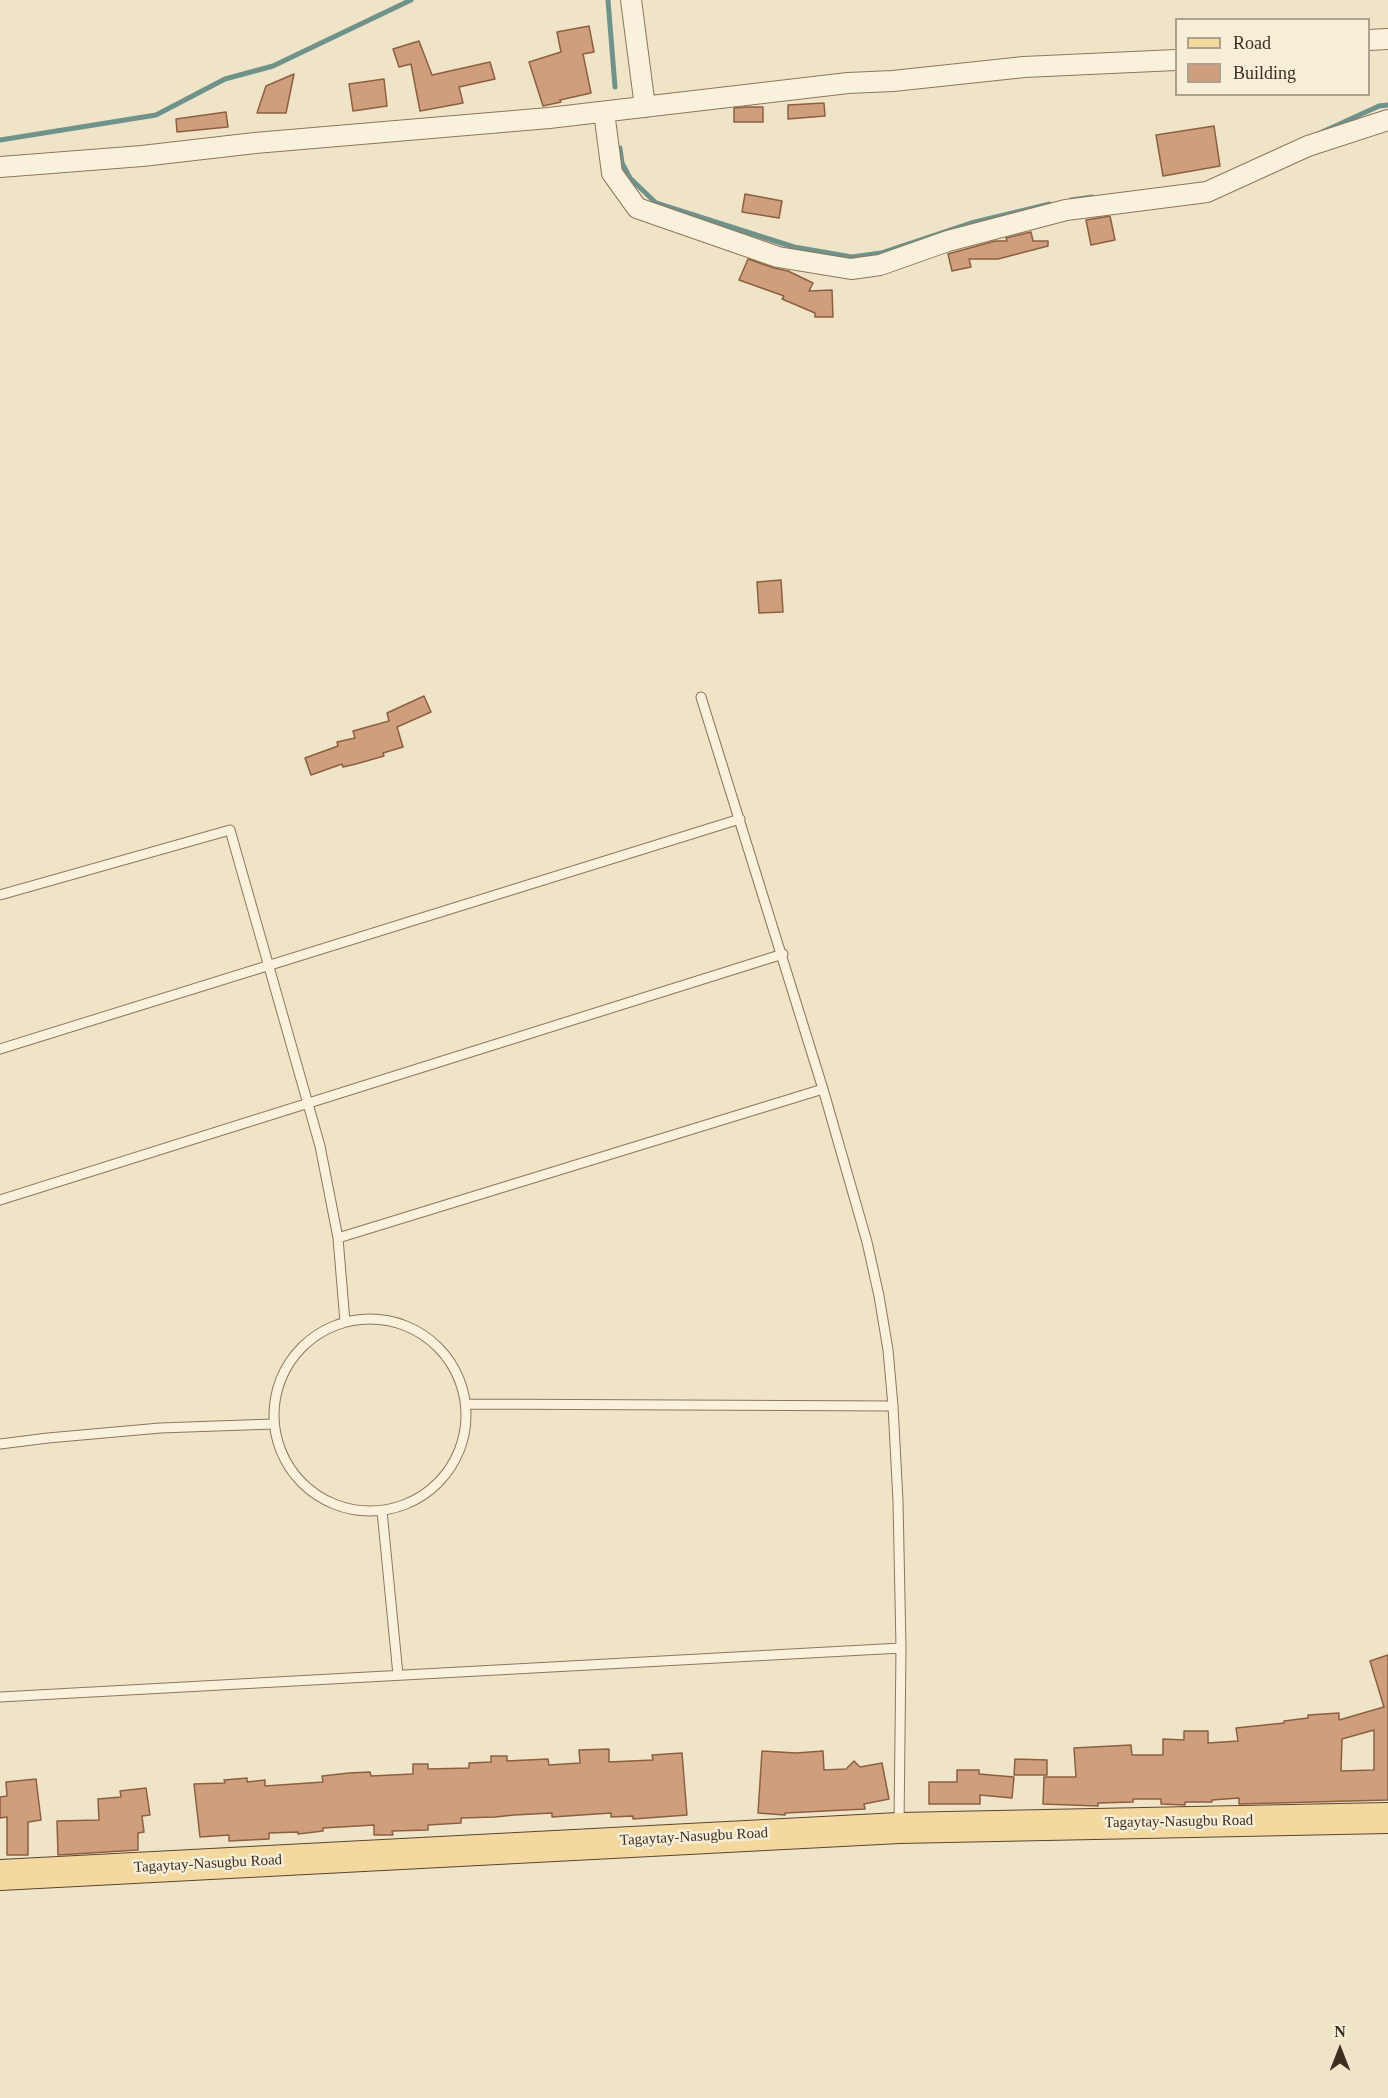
<!DOCTYPE html>
<style>
body{margin:0}
#map{position:relative;width:1388px;height:2098px;overflow:hidden;background:#f0e4c8;font-family:"Times New Roman",serif}
canvas{display:block}
.legend{position:absolute;left:1175px;top:18px;width:195px;height:78px;box-sizing:border-box;background:#f7eed8;border:2px solid #ada18e;margin:0;padding:8px 10px;list-style:none;font-size:18px;color:#3d2e20}
.legend li{display:flex;align-items:center;gap:12px;height:30px}
.legend b{width:30px;border:2px solid #ada18e}
.north{position:absolute;left:1310px;top:2020px;width:60px;height:60px;-webkit-text-stroke:4px #f7eed8;paint-order:stroke;rotate:0deg;font-size:16px;font-weight:700;line-height:24px;text-align:center;color:#3d2e20}
.north::after{content:'';display:block;margin:auto;width:21px;height:27px;background:#3d2e20;clip-path:polygon(50% 0,100% 100%,50% 72%,0 100%)}
</style>
<div id="map">
<canvas width="1388" height="2098"></canvas>
<ul class="legend">
<li><b style="height:8px;background:#f3d9a0"></b>Road</li>
<li><b style="height:16px;background:#cf9f7d"></b>Building</li>
</ul>
<div class="north">N</div>
</div>
<script>
const g = document.querySelector('canvas').getContext('2d');
g.lineJoin = 'round';
function poly(rows) {
  const path = new Path2D();
  for (const r of rows) {
    if (r.length === 3) {
      path.moveTo(r[0] + r[2], r[1]);
      path.arc(r[0], r[1], r[2], 0, 2 * Math.PI);
      continue;
    }
    path.moveTo(r[0], r[1]);
    for (let i = 2; i < r.length; i += 2) path.lineTo(r[i], r[i + 1]);
  }
  return path;
}
function strokePath(path, color, width, dash) {
  g.strokeStyle = color;
  g.lineWidth = width;
  g.lineCap = dash ? 'butt' : 'round';
  g.setLineDash(dash || []);
  g.stroke(path);
}
function fillPath(path, color) {
  g.fillStyle = color;
  g.fill(path, 'evenodd');
}
function drawText(font, color, halo, rows, align = 'center') {
  g.font = font + ' "Times New Roman",serif';
  g.lineWidth = 5;
  g.setLineDash([]);
  g.textBaseline = 'middle';
  g.strokeStyle = halo;
  g.fillStyle = color;
  for (const [text, x, y, turn = 0] of rows) {
    g.save();
    g.translate(x, y);
    g.rotate((+turn || 0) * Math.PI / 180);
    g.textAlign = isNaN(turn) ? turn : align;
    if (halo) g.strokeText(text, 0, 0);
    g.fillText(text, 0, 0);
    g.restore();
  }
}
strokePath(poly([
 [608,0,615,87],
 [1320,133,1379,106,1388,105],
 [0,140,156,115,225,79,273,66,411,0],
 [620,148,622,163,630,178,656,203,794,247,852,257,881,253,971,223,1050,204],
 [1071,200,1092,197]
]), '#6f938a', 5);
const building = poly([
 [589,26,594,52,583,54,591,93,560,100,561,102,543,106,529,62,561,52,557,32,589,26],
 [419,41,432,75,490,62,495,79,459,87,463,103,420,111,411,64,399,67,393,49,419,41],
 [294,74,286,113,257,113,266,86,294,74],
 [384,79,387,106,353,111,349,84,384,79],
 [824,103,825,116,788,119,788,105,824,103],
 [746,107,763,107,763,122,734,122,734,108,746,107],
 [226,112,228,127,177,132,176,119,226,112],
 [1214,126,1220,166,1163,176,1156,135,1214,126],
 [745,194,782,201,779,218,742,212,745,194],
 [1110,216,1115,240,1091,245,1086,220,1110,216],
 [1031,232,1033,241,1048,241,1048,246,998,259,969,259,971,267,952,271,948,254,995,241,1007,241,1006,238,1031,232],
 [748,259,774,268,788,271,813,283,809,291,832,290,833,317,815,317,815,313,782,299,784,296,739,280,748,259],
 [781,580,783,612,759,613,757,582,781,580],
 [424,696,431,712,397,727,403,747,383,753,384,756,356,764,343,767,342,764,311,775,305,758,338,746,337,742,355,738,353,731,389,721,387,713,424,696],
 [1388,1655,1388,1800,1239,1804,1239,1798,1212,1800,1212,1802,1185,1802,1185,1805,1161,1804,1161,1799,1133,1799,1133,1802,1098,1803,1098,1806,1043,1804,1044,1777,1076,1777,1074,1748,1131,1745,1132,1755,1163,1755,1163,1739,1184,1740,1184,1731,1208,1731,1208,1743,1238,1741,1236,1728,1284,1723,1284,1721,1308,1718,1308,1715,1339,1713,1339,1720,1384,1707,1370,1661,1388,1655],
 [1374,1730,1374,1770,1341,1771,1342,1739,1374,1730],
 [609,1749,609,1762,653,1760,652,1755,682,1753,687,1815,633,1819,633,1816,611,1817,611,1813,552,1817,552,1813,514,1815,495,1817,461,1818,461,1823,428,1825,428,1830,392,1831,393,1835,374,1835,374,1825,323,1828,323,1831,298,1834,298,1832,269,1833,269,1839,229,1841,229,1835,200,1837,194,1784,225,1783,224,1780,247,1778,247,1782,265,1780,265,1786,323,1782,322,1776,349,1773,370,1772,371,1776,413,1774,413,1764,428,1764,428,1769,469,1768,469,1763,491,1762,491,1756,507,1756,507,1761,548,1759,549,1765,580,1763,579,1750,609,1749],
 [762,1751,796,1753,823,1751,824,1770,846,1769,854,1761,860,1767,882,1763,889,1799,864,1804,865,1809,785,1813,785,1815,758,1813,762,1751],
 [1015,1759,1047,1760,1047,1775,1014,1775,1015,1759],
 [957,1770,979,1770,979,1774,1014,1777,1012,1798,980,1795,980,1804,929,1804,929,1782,957,1782,957,1770],
 [36,1779,41,1820,28,1822,28,1855,7,1855,7,1817,0,1818,0,1797,7,1796,6,1782,36,1779],
 [146,1788,150,1815,142,1816,144,1832,138,1833,138,1850,58,1855,57,1821,99,1820,98,1799,121,1797,120,1791,146,1788]
]);
fillPath(building, '#cf9f7d');
strokePath(building, '#8d5f41', 1.5);
const lane = poly([
 [701,697,823,1089,867,1242,879,1296,888,1350,893,1406,898,1501,901,1648,899,1825],
 [0,895,230,830,320,1146,338,1238,345,1322],
 [0,1049,740,819],
 [0,1200,783,954],
 [338,1238,823,1089],
 [370,1415,96],
 [467,1404,893,1406],
 [0,1444,48,1438,160,1428,273,1424],
 [382,1511,398,1675],
 [0,1697,901,1648]
]);
const street = poly([
 [631,0,645,107],
 [1368,40,1388,39],
 [604,112,612,173,637,208,778,257,851,269,880,265,948,241,1066,210,1207,192,1308,146,1388,120],
 [0,167,142,156,255,143,549,118,848,83,893,81,1024,67,1176,60]
]);
const primary = poly([
 [0,1875,899,1828,1388,1818]
]);
strokePath(lane, '#8d765c', 11);
strokePath(street, '#8d765c', 22);
strokePath(primary, '#5b4430', 32);
strokePath(lane, '#faf1dc', 9);
strokePath(street, '#faf1dc', 20);
strokePath(primary, '#f3d9a0', 30);
drawText('15px', '#3d2e20', '#f7eed8', [
 ["Tagaytay-Nasugbu Road",1179,1822,-1],
 ["Tagaytay-Nasugbu Road",694,1837,-3],
 ["Tagaytay-Nasugbu Road",208,1864,-3]
]);
</script>
